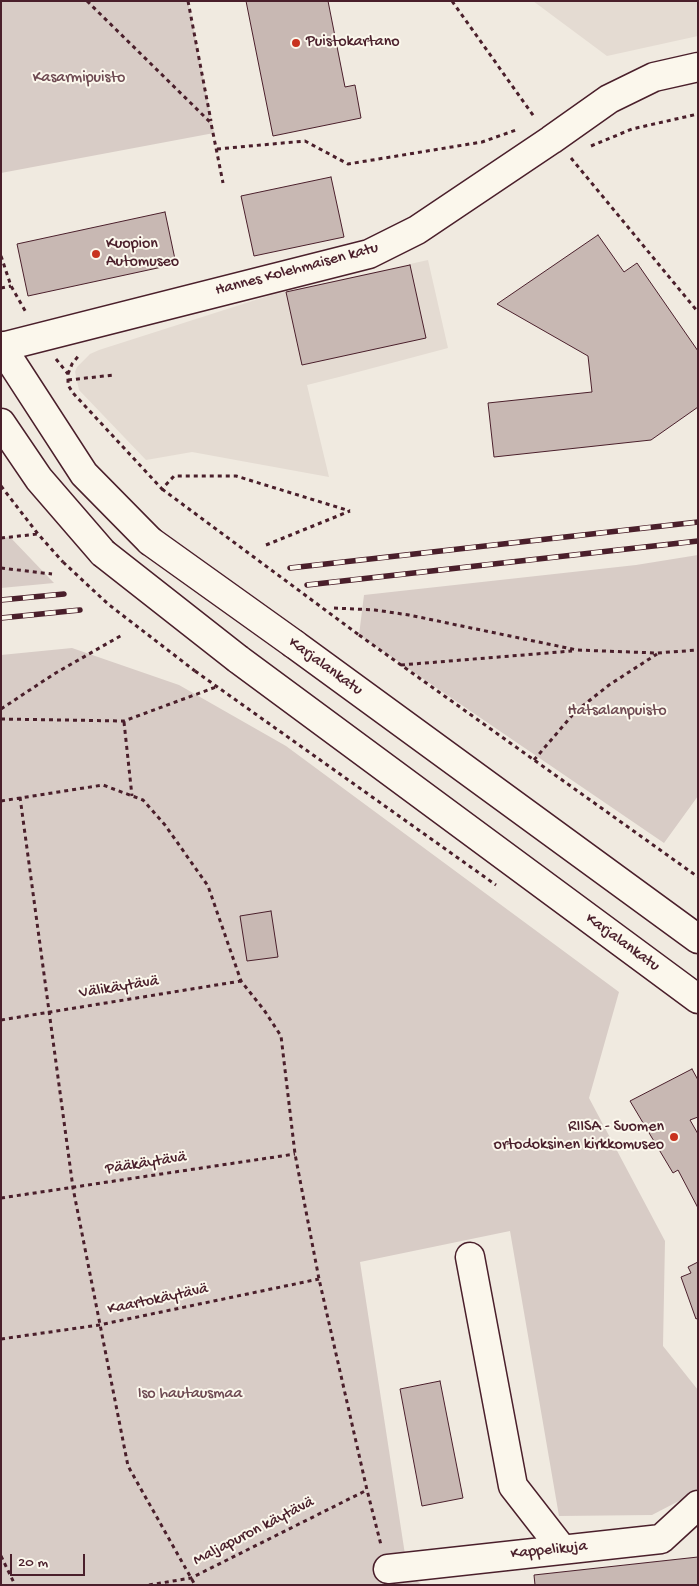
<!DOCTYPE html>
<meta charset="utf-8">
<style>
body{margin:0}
#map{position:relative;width:699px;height:1586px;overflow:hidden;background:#f0eae0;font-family:"Gochi Hand",sans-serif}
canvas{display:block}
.frame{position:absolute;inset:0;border:2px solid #4a1f2b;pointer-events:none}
.scale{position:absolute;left:10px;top:1554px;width:75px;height:22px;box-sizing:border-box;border:2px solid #4a1f2b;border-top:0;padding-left:6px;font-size:15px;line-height:18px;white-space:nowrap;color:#4a1f2b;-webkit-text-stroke:4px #fbf7ec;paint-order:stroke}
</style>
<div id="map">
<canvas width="699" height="1586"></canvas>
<div class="frame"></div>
<div class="scale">20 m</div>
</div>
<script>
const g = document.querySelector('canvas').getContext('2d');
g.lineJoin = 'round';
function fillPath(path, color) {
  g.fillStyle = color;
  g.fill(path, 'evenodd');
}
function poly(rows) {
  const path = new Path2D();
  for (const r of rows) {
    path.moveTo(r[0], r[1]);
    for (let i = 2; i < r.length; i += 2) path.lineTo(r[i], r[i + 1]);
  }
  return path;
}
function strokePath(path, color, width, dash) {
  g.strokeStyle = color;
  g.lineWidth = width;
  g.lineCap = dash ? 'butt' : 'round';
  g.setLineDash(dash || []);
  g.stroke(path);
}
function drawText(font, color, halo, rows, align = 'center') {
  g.font = font + ' "Gochi Hand",sans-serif';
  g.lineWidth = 4;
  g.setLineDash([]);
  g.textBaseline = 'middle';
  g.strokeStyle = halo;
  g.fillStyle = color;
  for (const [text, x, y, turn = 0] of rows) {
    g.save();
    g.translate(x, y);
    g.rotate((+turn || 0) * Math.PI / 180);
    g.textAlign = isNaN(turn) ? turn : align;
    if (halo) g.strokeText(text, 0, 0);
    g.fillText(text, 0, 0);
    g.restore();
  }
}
fillPath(poly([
 [533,1,698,1,698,36,607,56],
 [428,260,448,348,339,377,307,385,329,477,192,452,146,460,79,390,75,372,77,367,90,354,99,350,271,295]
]), '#e4dbd2');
fillPath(poly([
 [1,1,188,1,214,133,1,173],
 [10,537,54,583,1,588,1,538],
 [698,555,698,796,664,843,359,635,364,595,636,565],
 [72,648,179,685,286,746,619,992,589,1098,665,1241,663,1346,698,1390,698,1491,652,1515,559,1516,510,1231,360,1262,408,1574,422,1585,1,1585,1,655]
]), '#d8ccc6');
const building = poly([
 [246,1,328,1,345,87,355,85,361,118,273,136,246,1],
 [331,177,344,237,254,256,241,196,331,177],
 [165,212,176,264,28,296,17,244,165,212],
 [598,235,624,272,637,263,698,351,698,407,651,440,494,457,488,403,592,392,588,356,497,304,598,235],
 [410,265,426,338,302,365,286,292,410,265],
 [271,911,278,957,247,961,240,916,271,911],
 [692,1069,698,1080,698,1117,690,1120,698,1134,698,1208,678,1170,673,1173,630,1101,692,1069],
 [698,1262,698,1318,696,1319,681,1277,691,1273,688,1267,698,1262],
 [440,1381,463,1498,422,1506,400,1389,440,1381],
 [698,1557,698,1585,535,1585,534,1575,698,1557]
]);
fillPath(building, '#c8b8b3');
strokePath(building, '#4a1f2b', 1);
const minor = poly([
 [2,347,369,254,417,230,551,140,609,99,654,77,698,67],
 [470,1257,513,1486,562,1549],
 [388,1569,661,1539,698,1505]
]);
const major = poly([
 [1,346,84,474,150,541],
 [1,423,39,479,103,553],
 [294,644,698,939],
 [238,659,698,999]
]);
strokePath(minor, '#4a1f2b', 31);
strokePath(major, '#4a1f2b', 31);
strokePath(poly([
 [87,1,211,123,223,183],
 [188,1,211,121],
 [452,1,535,118],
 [591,146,632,129,698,114],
 [217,149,305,141,348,164,482,142,516,130],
 [571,158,698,312],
 [1,256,11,286,27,314],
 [1,288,11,286],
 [56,359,68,374,68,385,73,393,162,489,174,476,236,476,350,511],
 [68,374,72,364,80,354],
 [68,380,114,375],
 [1,486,38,534,63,562],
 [1,538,38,534],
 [266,545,350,511],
 [1,568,52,574],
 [334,608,375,610,409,615,577,650,657,653,698,650],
 [359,635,698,877],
 [401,665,572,651],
 [195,671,496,885],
 [1,709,54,674,122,635],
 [1,719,124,721,216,687],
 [124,722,132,796],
 [534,760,575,712,609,685,657,654],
 [20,797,73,1188,128,1466,195,1585],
 [1,801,103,785,143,800,165,825,208,886,241,981,264,1010,281,1036,295,1154,319,1279,367,1490,381,1545],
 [1,1020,241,981],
 [1,1198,295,1154],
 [1,1339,99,1325,319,1279],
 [1,1556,15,1585],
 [149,1585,191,1578,367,1490]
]), '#4a1f2b', 3, [4, 4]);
strokePath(minor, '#fbf7ec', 28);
strokePath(major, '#fbf7ec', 28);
const rail = poly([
 [290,568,698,522],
 [307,585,698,541],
 [1,600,64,594],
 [1,618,80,610]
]);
strokePath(rail, '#4a1f2b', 5.5);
strokePath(rail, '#fbf7ec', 4, [11]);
const majorBridge = poly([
 [150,541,294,644],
 [103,553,238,659]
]);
strokePath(majorBridge, '#4a1f2b', 31, []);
strokePath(poly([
 [162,489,359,635],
 [63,562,108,604,195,671]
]), '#4a1f2b', 3, [4, 4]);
strokePath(majorBridge, '#fbf7ec', 28);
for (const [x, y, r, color] of [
 [296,43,5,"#c8321e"],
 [96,254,5,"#c8321e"],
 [674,1137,5,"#c8321e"]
]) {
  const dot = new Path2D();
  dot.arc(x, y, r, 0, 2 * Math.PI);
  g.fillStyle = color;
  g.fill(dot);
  strokePath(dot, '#fbf7ec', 2);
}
drawText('16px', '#4a1f2b', '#fbf7ec', [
 ["Puistokartano",306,43],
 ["Kuopion",106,245],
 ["Automuseo",106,263],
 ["RIISA - Suomen",664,1128,"right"],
 ["ortodoksinen kirkkomuseo",664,1146,"right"]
], 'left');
drawText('16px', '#6e4a52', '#fbf7ec', [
 ["Kasarmipuisto",79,79],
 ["Hatsalanpuisto",617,712],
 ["Iso hautausmaa",190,1395]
]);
drawText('16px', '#4a1f2b', '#fbf7ec', [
 ["Hannes Kolehmaisen katu",297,270,-15],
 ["Karjalankatu",325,667,36],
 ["Karjalankatu",622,943,36],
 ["Välikäytävä",119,988,-9],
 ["Pääkäytävä",146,1164,-9],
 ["Kaartokäytävä",158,1300,-12],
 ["Maljapuron käytävä",254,1532,-27],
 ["Kappelikuja",549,1551,-6]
]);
</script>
